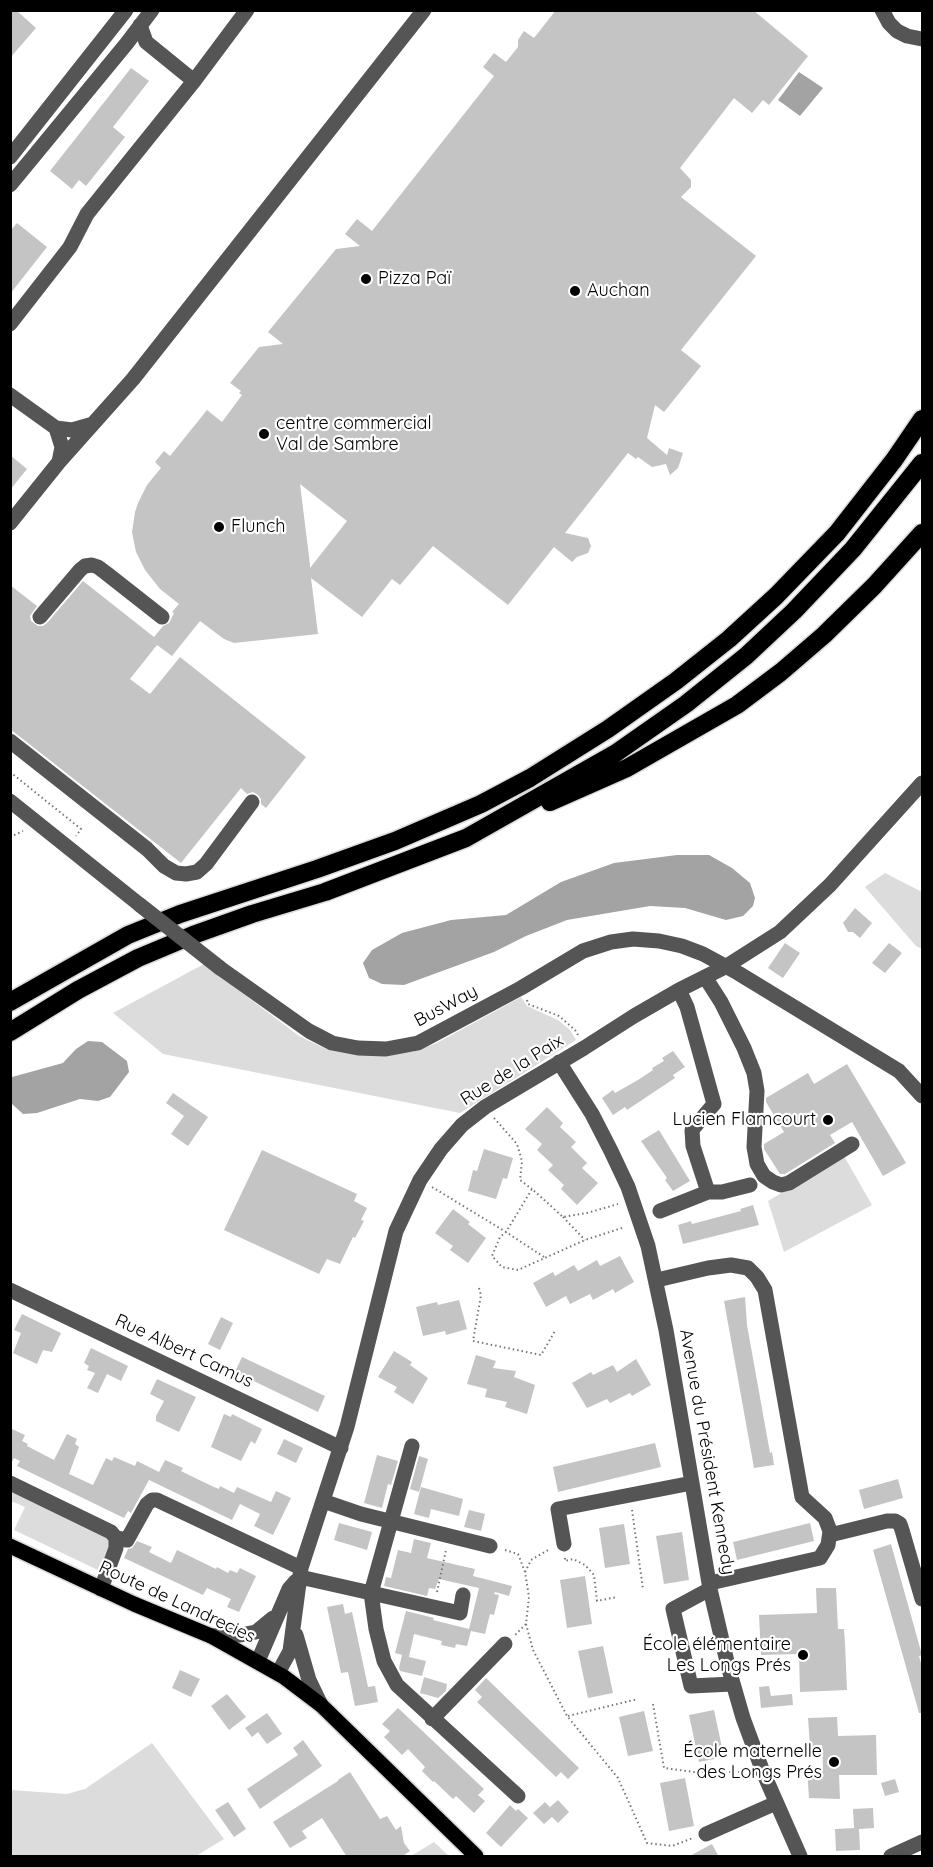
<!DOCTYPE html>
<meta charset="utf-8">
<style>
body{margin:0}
#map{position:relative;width:933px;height:1867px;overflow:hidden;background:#fff;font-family:Quicksand,sans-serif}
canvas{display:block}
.frame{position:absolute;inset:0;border:12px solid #000;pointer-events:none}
</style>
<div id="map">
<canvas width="933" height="1867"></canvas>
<div class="frame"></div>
</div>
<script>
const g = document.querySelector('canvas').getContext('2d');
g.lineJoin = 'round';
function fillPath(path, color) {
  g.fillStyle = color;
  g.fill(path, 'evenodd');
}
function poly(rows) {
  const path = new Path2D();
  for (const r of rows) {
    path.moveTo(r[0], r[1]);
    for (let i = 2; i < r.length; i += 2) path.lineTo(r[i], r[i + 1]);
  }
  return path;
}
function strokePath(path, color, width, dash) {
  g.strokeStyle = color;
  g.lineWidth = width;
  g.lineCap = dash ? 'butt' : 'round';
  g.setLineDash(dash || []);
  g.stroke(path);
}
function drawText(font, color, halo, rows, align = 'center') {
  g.font = font + ' Quicksand,sans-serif';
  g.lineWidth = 4.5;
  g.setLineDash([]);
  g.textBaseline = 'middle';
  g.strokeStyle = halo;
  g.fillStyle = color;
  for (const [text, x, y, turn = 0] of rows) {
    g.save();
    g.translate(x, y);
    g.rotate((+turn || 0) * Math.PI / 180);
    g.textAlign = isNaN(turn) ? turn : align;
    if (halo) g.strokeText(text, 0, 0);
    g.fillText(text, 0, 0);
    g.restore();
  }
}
fillPath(poly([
 [885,873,922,892,922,949,916,946,865,887],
 [204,964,299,1036,326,1049,357,1055,412,1052,437,1043,521,997,527,1006,558,1020,570,1030,576,1040,460,1113,163,1054,113,1013],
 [844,1156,872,1205,784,1252,768,1201],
 [11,1492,108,1538,111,1544,100,1571,14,1530,25,1507,11,1501],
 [152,1743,224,1839,196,1856,11,1856,11,1790,67,1794,85,1789],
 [434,1842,449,1856,411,1856]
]), '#dcdcdc');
fillPath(poly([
 [799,72,823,88,800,116,778,100],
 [677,855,709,855,732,868,750,883,755,898,753,906,743,916,726,920,685,908,650,906,567,920,526,936,494,952,404,985,382,984,369,978,363,963,372,950,402,933,451,920,506,915,561,882,614,863],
 [88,1041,102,1042,127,1061,129,1072,110,1097,98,1101,80,1099,37,1113,23,1114,11,1103,12,1077,63,1063,76,1049]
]), '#a3a3a3');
fillPath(poly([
 [10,10,16,10,36,28,10,58],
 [556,10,753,10,808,56,769,105,763,100,752,113,734,98,680,168,691,180,691,187,681,197,756,256,681,350,701,366,664,412,655,405,647,438,667,455,669,448,683,453,678,468,670,475,666,464,652,467,638,457,636,459,628,453,565,533,588,538,591,546,588,553,577,557,572,562,554,547,508,605,433,546,400,585,392,579,362,617,311,578,318,634,234,643,224,639,200,621,172,656,157,645,130,679,150,694,180,657,306,757,266,808,261,804,261,799,258,795,253,792,247,794,241,788,181,863,10,729,10,585,37,606,30,616,31,621,38,626,43,626,47,623,83,581,154,637,163,626,169,623,174,613,172,612,179,604,160,589,145,570,136,552,132,532,135,512,138,503,147,485,161,468,155,462,164,451,170,456,207,410,222,422,242,395,239,393,241,391,230,383,259,347,283,344,268,332,336,249,360,246,345,234,357,219,372,231,494,76,483,67,494,53,506,62,518,47,518,40,524,31,534,38],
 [300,484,347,521,310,568,310,565],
 [131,68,149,81,113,127,125,137,86,186,79,180,72,189,50,171],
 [17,223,47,247,10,294,10,231],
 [10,455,27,469,10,490],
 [855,908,872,923,860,938,853,932,848,932,843,923],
 [785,943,800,953,783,978,768,968],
 [889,943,902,953,885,973,872,963],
 [673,1051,685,1067,673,1075,675,1078,627,1110,625,1107,613,1115,602,1098,613,1090,615,1093,638,1080,653,1070,652,1068,664,1061,662,1058],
 [847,1064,906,1163,883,1176,852,1122,830,1135,835,1143,785,1174,780,1174,764,1149,764,1144,784,1132,766,1102,766,1098,808,1073,814,1084],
 [173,1093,208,1117,188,1146,171,1134,184,1116,166,1103],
 [547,1107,563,1123,560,1127,576,1142,571,1147,587,1163,582,1168,598,1183,577,1205,561,1189,564,1185,548,1170,553,1165,537,1150,542,1144,525,1129],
 [659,1130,690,1181,673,1191,665,1180,667,1178,641,1141],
 [484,1149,513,1158,507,1179,503,1178,496,1199,468,1191,473,1170,477,1171],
 [262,1150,357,1194,354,1201,367,1208,361,1220,364,1221,355,1238,353,1237,340,1264,327,1259,319,1274,224,1230],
 [753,1205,759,1225,683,1244,678,1225,691,1221,692,1224,741,1211,740,1209],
 [453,1209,470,1222,468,1224,486,1238,468,1263,450,1250,453,1246,435,1233],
 [620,1256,634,1282,615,1293,613,1289,593,1300,590,1294,570,1304,566,1296,546,1307,533,1283,553,1272,555,1276,574,1265,578,1271,597,1260,600,1266],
 [745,1297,747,1325,770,1453,772,1452,774,1465,754,1468,724,1301],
 [459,1300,467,1329,446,1335,445,1331,423,1336,416,1307,437,1302,438,1305],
 [22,1314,61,1333,52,1352,43,1350,37,1364,13,1353,21,1333,14,1330],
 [221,1317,233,1323,220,1350,208,1344],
 [91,1348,128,1366,121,1381,107,1374,98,1393,87,1388,95,1373,87,1370,89,1366,84,1363],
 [394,1351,412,1362,410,1365,428,1378,413,1404,394,1392,397,1387,378,1377],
 [476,1355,496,1361,493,1368,516,1371,514,1377,535,1385,527,1414,505,1407,507,1402,485,1397,487,1389,467,1384],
 [242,1357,325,1396,318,1412,235,1372],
 [636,1359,651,1385,632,1396,630,1393,610,1403,607,1399,587,1408,572,1383,591,1372,593,1375,613,1365,617,1372],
 [157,1379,196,1397,179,1432,156,1421,156,1416,164,1401,150,1394],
 [224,1414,231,1417,232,1414,262,1429,255,1444,251,1441,241,1461,211,1447],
 [10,1428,25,1435,22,1441,28,1444,27,1446,54,1460,67,1434,77,1439,75,1444,79,1447,69,1474,93,1485,106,1458,112,1461,114,1457,135,1466,137,1461,159,1472,165,1460,183,1468,181,1471,193,1477,214,1487,219,1489,220,1486,234,1493,237,1487,271,1502,276,1491,291,1498,273,1535,254,1526,260,1514,240,1504,232,1520,149,1480,131,1513,128,1511,124,1518,17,1466,20,1461,14,1458,10,1465],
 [284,1439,303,1448,296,1463,277,1454],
 [655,1443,661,1467,558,1492,553,1467],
 [377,1455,398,1461,391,1485,388,1484,382,1508,364,1503],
 [419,1456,428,1459,419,1492,410,1489],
 [898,1479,903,1498,864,1509,859,1490],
 [421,1487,463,1499,459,1516,431,1509,429,1518,414,1514],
 [469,1510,485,1514,481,1531,464,1527],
 [339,1523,372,1532,367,1550,334,1540],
 [810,1523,814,1541,737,1560,733,1542],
 [624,1524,630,1564,605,1568,599,1528],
 [682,1532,689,1580,664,1584,656,1536],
 [414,1539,431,1543,427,1558,475,1569,473,1576,512,1586,509,1596,495,1592,494,1594,499,1595,494,1615,490,1614,485,1634,471,1631,467,1646,456,1644,455,1648,441,1645,442,1641,414,1634,409,1657,426,1661,422,1676,400,1671,399,1668,402,1655,395,1653,406,1611,434,1618,433,1620,469,1629,479,1588,439,1579,435,1589,429,1588,427,1596,384,1586,386,1577,391,1578,398,1550,411,1553],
 [137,1541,152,1547,149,1552,171,1563,177,1550,216,1569,217,1567,228,1573,230,1570,237,1573,240,1568,256,1576,239,1612,227,1607,231,1599,207,1588,203,1595,124,1558,128,1549,132,1548],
 [891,1544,922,1655,919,1656,922,1667,922,1713,919,1713,873,1550],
 [585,1576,592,1624,567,1628,560,1580],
 [816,1588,836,1588,838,1629,844,1629,845,1643,847,1690,800,1692,799,1654,761,1655,759,1615,817,1613],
 [343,1604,345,1614,352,1612,368,1687,375,1686,378,1702,355,1706,348,1672,341,1673,327,1607],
 [603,1646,613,1693,588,1698,578,1651],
 [180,1670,200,1679,191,1697,172,1688],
 [424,1677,447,1684,446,1691,438,1698,420,1693],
 [486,1678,579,1768,568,1779,561,1772,556,1777,477,1702,482,1697,475,1690],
 [769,1686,771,1696,792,1694,793,1705,761,1708,759,1687],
 [227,1694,246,1717,229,1730,211,1706],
 [398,1708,484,1789,478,1795,485,1801,474,1813,456,1796,453,1799,434,1781,433,1782,422,1771,425,1767,408,1749,402,1755,384,1737,390,1731,382,1724],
 [714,1710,724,1757,699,1762,689,1715],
 [644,1711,653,1751,628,1756,619,1717],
 [267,1713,282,1734,267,1744,258,1732,252,1737,245,1728],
 [837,1717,838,1736,876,1735,877,1775,839,1775,840,1799,809,1798,807,1768,823,1768,822,1745,810,1746,808,1718],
 [303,1740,322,1766,260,1809,247,1789,298,1755,293,1748],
 [350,1772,380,1819,387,1816,396,1830,401,1826,404,1843,410,1851,401,1857,347,1857,322,1818,302,1831,307,1838,290,1848,273,1822,338,1781,338,1780],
 [685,1778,694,1826,669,1831,660,1783],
 [895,1779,899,1792,885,1796,881,1783],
 [558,1800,569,1812,558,1823,552,1817,544,1824,533,1813,545,1802,550,1807],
 [228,1802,246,1829,234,1837,215,1810],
 [510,1805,516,1811,518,1809,528,1818,501,1847,486,1833],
 [873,1808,874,1828,859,1829,860,1850,836,1851,835,1829,854,1828,853,1809],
 [712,1844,719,1857,688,1857]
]), '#c4c4c4');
const major = poly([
 [10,1546,134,1604,211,1636,284,1677,321,1705,476,1856]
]);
const highway = poly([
 [550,802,627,768,737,705,781,672,824,635,874,586,922,533],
 [10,1002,128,935,180,914,317,869,395,841,481,804,530,778,608,729,676,681,729,639,776,596,837,533,894,460,922,419],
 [10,1032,78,990,138,958,193,935,252,914,325,892,466,838,616,753,686,704,746,656,794,611,853,549,922,463]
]);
strokePath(major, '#dbdbdb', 18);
strokePath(highway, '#dbdbdb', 21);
strokePath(poly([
 [10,772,81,829,76,836],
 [10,837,23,831],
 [527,1000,528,1004,559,1016,575,1030,578,1035],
 [494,1118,517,1144,522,1161,520,1180,532,1189],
 [432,1187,506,1232,532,1189,563,1217,587,1213,618,1204],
 [563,1217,585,1240],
 [544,1257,506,1232,500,1237,492,1256,502,1267,518,1270,585,1240,625,1227],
 [479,1288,481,1295,473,1341,541,1355,555,1331],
 [632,1510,643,1589],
 [505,1550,518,1554,525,1572,529,1597,526,1624,515,1635],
 [565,1558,565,1561,573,1559,585,1565,594,1575,597,1601,617,1597],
 [525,1572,531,1560,550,1549],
 [437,1592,446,1550],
 [526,1624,533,1650,567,1716,618,1778,647,1843,672,1846,693,1838],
 [653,1704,664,1768,694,1772,746,1772],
 [568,1716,638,1699]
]), '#777', 2, [1.5, 3]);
strokePath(poly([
 [882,10,889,23,897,31,907,36,922,39],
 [140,25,146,42,194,81],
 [10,157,126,10],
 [10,185,127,43,152,10],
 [10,324,70,247,87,214,194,81,247,10],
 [10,395,56,428,72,430,93,424],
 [56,428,62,447,59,462,133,379,424,10],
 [10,523,59,462],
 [40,617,80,570,85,566,92,565,98,567,106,573,162,617],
 [10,741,147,849,164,866,176,873,186,874,197,872,206,864,252,802],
 [10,801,140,905],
 [220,968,309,1031,332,1043,358,1048,386,1049,418,1043,521,988,583,951,611,942,633,939,659,941,682,946,703,954,738,973,899,1071,922,1096],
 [705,977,721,1002,744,1048,754,1073,757,1091,754,1147,757,1164,764,1176,773,1182,781,1185,789,1183,852,1144],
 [679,990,687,1007,714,1104,692,1130,693,1146,708,1192],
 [559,1062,592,1114,611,1151,628,1187,648,1246,666,1330,710,1589,728,1666,743,1718,763,1772,800,1856],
 [660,1211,708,1192,722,1192,750,1185],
 [657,1280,708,1268,731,1265,748,1268,757,1277,765,1290,802,1497,825,1518,830,1531,828,1545,820,1558,710,1583],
 [10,1290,341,1448],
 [412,1446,371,1593,376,1629,384,1661,397,1685,518,1796],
 [10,1483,111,1532,116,1538,116,1548,101,1589],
 [323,1501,361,1514,490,1546],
 [830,1535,887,1521,895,1521,900,1524,902,1530,922,1599],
 [116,1538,127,1540,147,1504,152,1500,157,1500,301,1568],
 [564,1544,558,1509,692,1483],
 [300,1577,460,1613,463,1595],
 [710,1589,673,1609,691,1686,732,1684],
 [296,1635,309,1680,321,1705],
 [211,1636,240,1635,256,1632,273,1618],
 [258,1661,289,1589,296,1581],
 [278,1673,290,1651,301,1568,347,1427,396,1231,420,1180,441,1149,462,1125,485,1107,584,1048,634,1016,679,990,725,967,780,932,830,885,922,783],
 [432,1719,505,1644],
 [706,1834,776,1803],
 [891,1856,922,1842]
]), '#555', 15);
strokePath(major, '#000', 15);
strokePath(highway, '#000', 18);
strokePath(poly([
 [140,905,220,968]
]), '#555', 15);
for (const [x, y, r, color] of [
 [366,279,6,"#000"],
 [575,291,6,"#000"],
 [264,434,6,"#000"],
 [219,527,6,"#000"],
 [828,1120,6,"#000"],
 [803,1655,6,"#000"],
 [834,1762,6,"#000"]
]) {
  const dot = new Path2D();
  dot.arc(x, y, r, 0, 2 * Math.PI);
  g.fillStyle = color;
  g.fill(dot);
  strokePath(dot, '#fff', 2);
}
drawText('18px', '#000', '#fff', [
 ["Pizza Paï",378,279],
 ["Auchan",587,291],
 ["centre commercial",276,424],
 ["Val de Sambre",276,445],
 ["Flunch",231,527],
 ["Lucien Flamcourt",816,1120,"right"],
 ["École élémentaire",791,1645,"right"],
 ["Les Longs Prés",791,1666,"right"],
 ["École maternelle",822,1752,"right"],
 ["des Longs Prés",822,1773,"right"]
], 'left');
drawText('18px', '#000', '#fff', [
 ["BusWay",446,1006,-28],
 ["Rue de la Paix",512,1070,-32],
 ["Rue Albert Camus",184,1351,25],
 ["Avenue du Président Kennedy",707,1452,80],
 ["Route de Landrecies",177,1602,25]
]);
</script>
